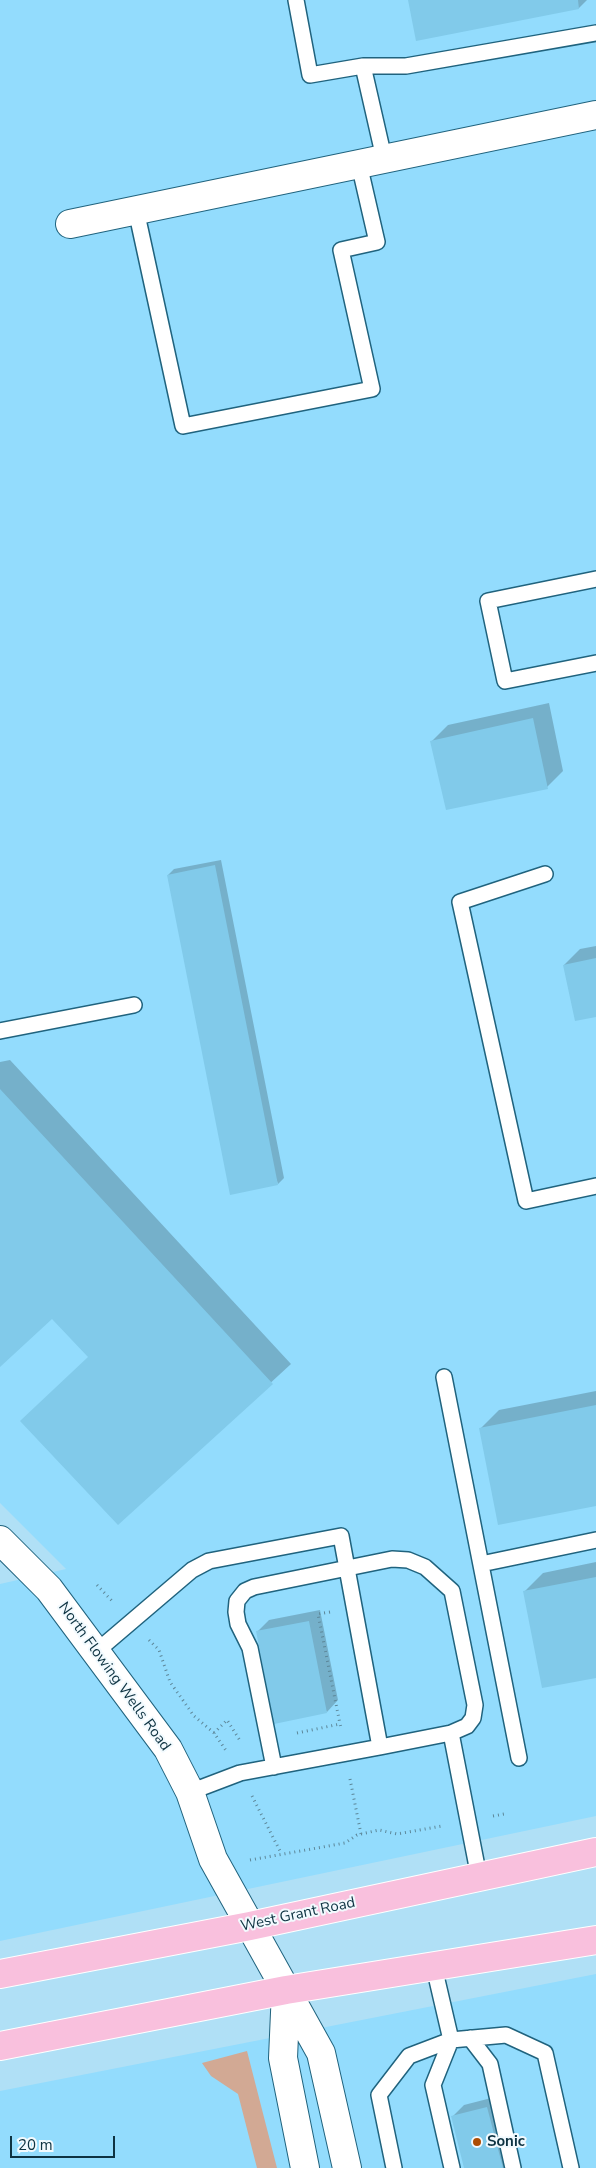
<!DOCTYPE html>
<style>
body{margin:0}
#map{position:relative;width:596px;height:2168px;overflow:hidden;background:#b0e0f6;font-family:"Nunito Sans",sans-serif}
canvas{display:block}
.scale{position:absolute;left:10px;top:2136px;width:105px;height:22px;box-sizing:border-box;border:2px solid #0e3342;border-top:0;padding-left:6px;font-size:15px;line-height:18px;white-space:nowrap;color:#0e3342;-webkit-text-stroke:4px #f2fafe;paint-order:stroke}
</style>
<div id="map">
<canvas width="596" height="2168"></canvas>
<div class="scale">20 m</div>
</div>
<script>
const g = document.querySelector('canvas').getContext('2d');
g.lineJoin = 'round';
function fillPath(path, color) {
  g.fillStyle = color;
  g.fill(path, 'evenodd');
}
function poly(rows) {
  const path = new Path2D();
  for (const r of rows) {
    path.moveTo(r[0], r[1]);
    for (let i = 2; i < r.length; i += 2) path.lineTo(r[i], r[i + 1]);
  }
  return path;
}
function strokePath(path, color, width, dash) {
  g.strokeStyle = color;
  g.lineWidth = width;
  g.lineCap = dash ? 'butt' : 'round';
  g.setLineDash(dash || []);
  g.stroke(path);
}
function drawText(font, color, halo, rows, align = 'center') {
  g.font = font + ' "Nunito Sans",sans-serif';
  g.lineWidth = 4;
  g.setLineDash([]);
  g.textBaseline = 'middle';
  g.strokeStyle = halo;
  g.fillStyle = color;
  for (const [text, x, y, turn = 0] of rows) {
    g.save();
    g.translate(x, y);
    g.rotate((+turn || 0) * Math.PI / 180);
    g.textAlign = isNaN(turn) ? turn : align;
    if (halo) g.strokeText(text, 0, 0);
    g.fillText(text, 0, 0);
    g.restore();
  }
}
fillPath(poly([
 [0,0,596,0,596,1816,0,1941,0,1584,66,1569,0,1503],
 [596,1974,596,2168,0,2168,0,2091]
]), '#93dcfd');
fillPath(poly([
 [247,2051,277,2168,257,2168,238,2094,211,2076,202,2063]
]), '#d2a994');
fillPath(poly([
 [409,0,587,0,579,8],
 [549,703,563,771,547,787,432,741,448,725],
 [221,860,284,1178,278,1184,168,875,174,869],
 [596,946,596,1016,564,965,580,949],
 [10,1060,291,1364,118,1523,89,1357,52,1317,0,1365,0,1062],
 [596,1391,596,1505,480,1429,499,1410],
 [596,1562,596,1676,524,1592,543,1573],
 [320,1610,338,1700,327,1712,257,1632,269,1620],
 [499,2096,517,2168,465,2168,452,2117,464,2105]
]), '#0003');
fillPath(poly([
 [408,0,578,0,579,9,416,41],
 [533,718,548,789,446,810,430,741],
 [215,865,278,1185,230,1195,167,875],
 [596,958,596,1017,575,1021,563,965],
 [0,1089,273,1384,118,1525,20,1421,88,1357,52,1319,0,1367],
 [596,1405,596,1506,498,1525,479,1428],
 [596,1577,596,1678,542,1688,523,1591],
 [309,1621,327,1713,274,1724,256,1631],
 [487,2107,503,2168,464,2168,451,2116]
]), '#81caea');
const service = poly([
 [296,0,310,75,363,66,384,158],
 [363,66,406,66,596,33],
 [136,210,183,426,372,389,341,250,377,242,359,164],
 [596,579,488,601,505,681,596,663],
 [545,874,460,902,526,1201,596,1186],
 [0,1031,134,1005],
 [444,1377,519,1758],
 [481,1564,596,1540],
 [97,1651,192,1570,209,1561,341,1536,380,1747,240,1773,190,1792],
 [380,1747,451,1733,479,1877],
 [274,1767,250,1648,238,1624,236,1612,237,1601,245,1591,254,1587,392,1559,408,1560,425,1567,452,1591,475,1705,473,1718,467,1726,451,1733],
 [434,1967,451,2040,433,2085,452,2168],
 [470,2038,490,2064,513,2168],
 [394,2168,379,2095,409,2056,451,2040,506,2035,545,2053,571,2168]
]);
const minor = poly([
 [70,224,596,115],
 [286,1990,321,2053,347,2168],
 [286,1990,283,2058,305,2168]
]);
const tertiary = poly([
 [0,1540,49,1589,168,1749,190,1792,213,1859,286,1990]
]);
const primary = poly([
 [0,1974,250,1926,596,1852],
 [0,2046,286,1990,596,1940]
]);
strokePath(service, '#20637e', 18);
strokePath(minor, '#20637e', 30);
strokePath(tertiary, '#20637e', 30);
strokePath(primary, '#fff', 30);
strokePath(poly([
 [97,1585,114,1603],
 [330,1612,318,1614,340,1724],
 [149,1640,159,1650,170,1682,194,1716,214,1733,227,1752],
 [214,1733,227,1720,241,1742],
 [297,1733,340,1724,341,1728],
 [350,1779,361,1834],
 [252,1796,281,1853],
 [493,1816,504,1814],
 [250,1860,345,1843,357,1835,379,1830,397,1834,442,1826]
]), '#5d8799', 3, [1, 4]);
strokePath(service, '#fff', 15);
strokePath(minor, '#fff', 28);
strokePath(tertiary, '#fff', 28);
strokePath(primary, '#f9c0dd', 28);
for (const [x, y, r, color] of [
 [477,2142,5,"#ad4d03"]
]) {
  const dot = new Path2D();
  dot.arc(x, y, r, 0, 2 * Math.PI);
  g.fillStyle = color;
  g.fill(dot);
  strokePath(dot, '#f2fafe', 2);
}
drawText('15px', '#0e3342', '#f2fafe', [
 ["North Flowing Wells Road",114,1677,54],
 ["West Grant Road",298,1915,-12]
]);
drawText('bold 15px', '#0e3342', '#f2fafe', [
 ["Sonic",487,2142]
], 'left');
</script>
